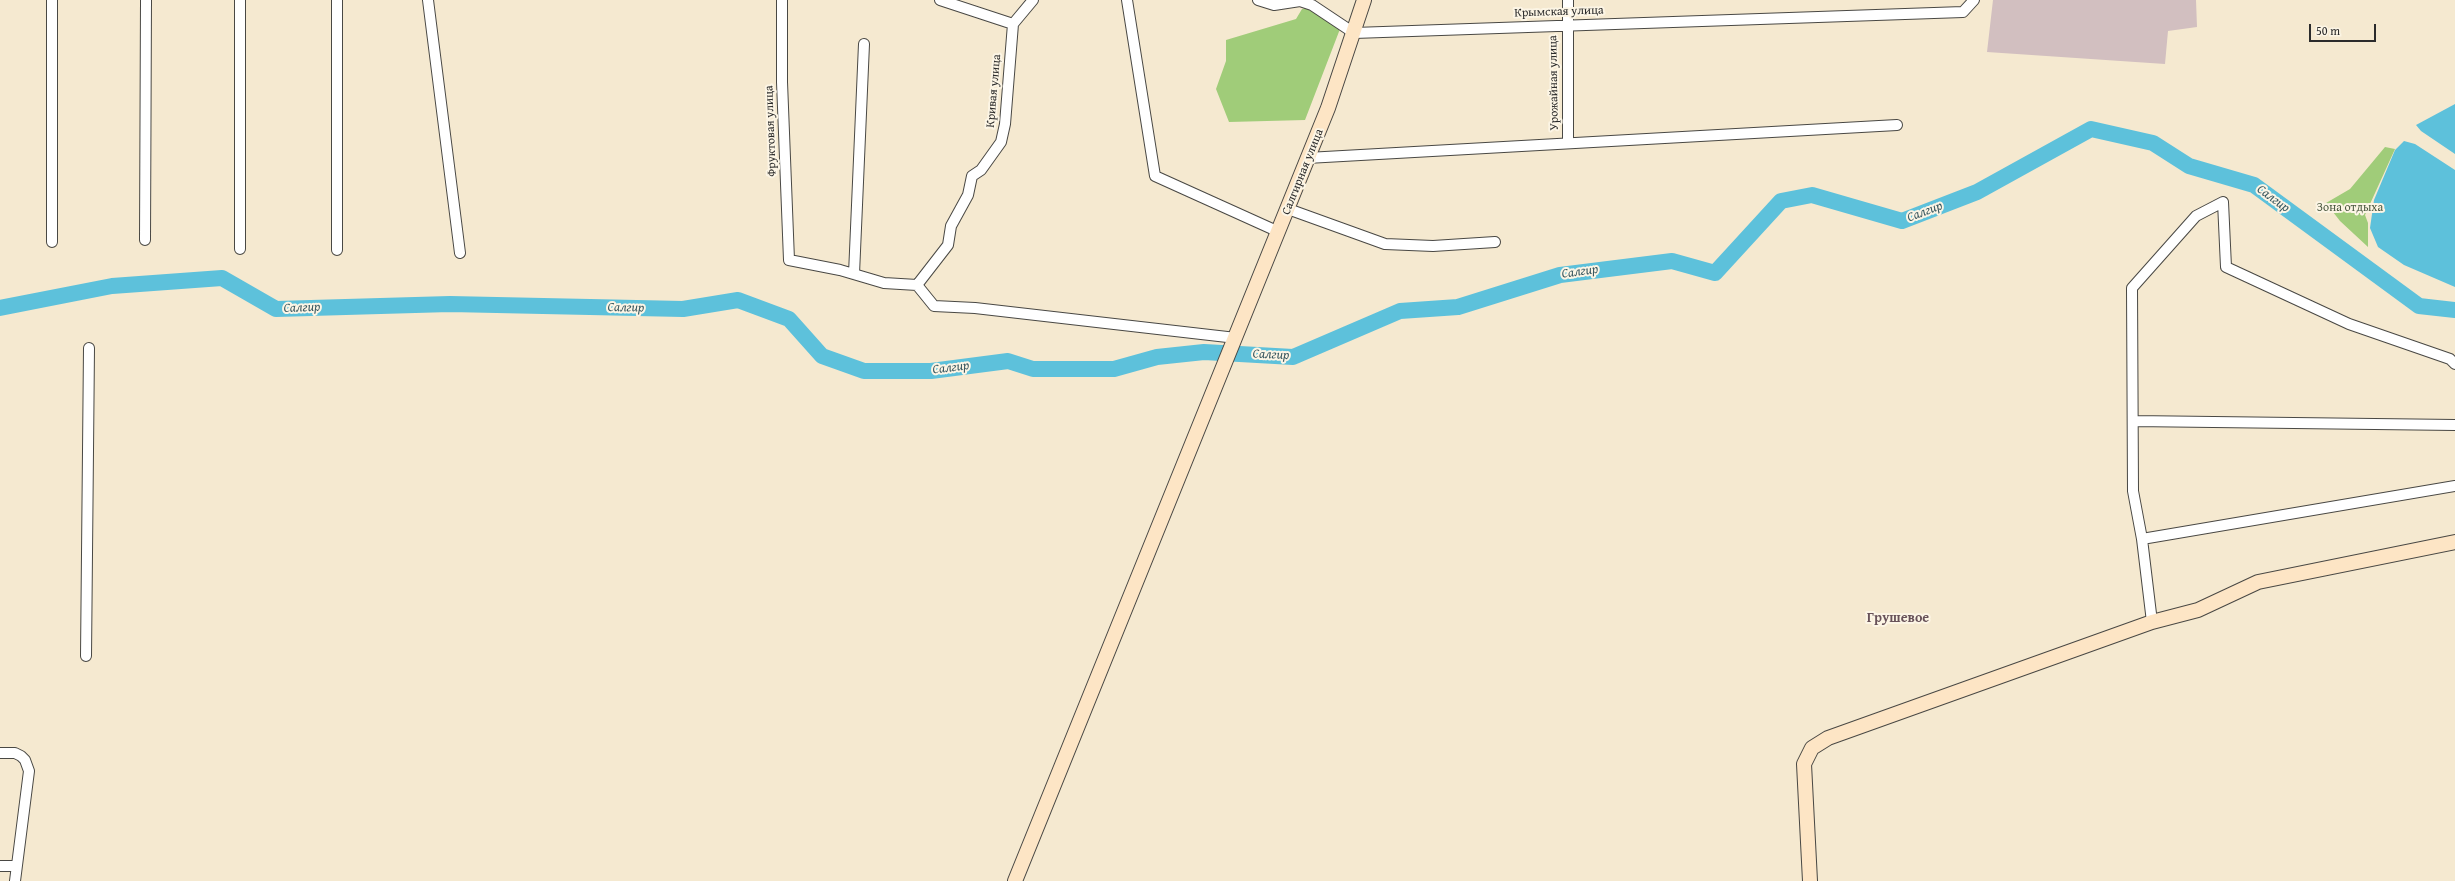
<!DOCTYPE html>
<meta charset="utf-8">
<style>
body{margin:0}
#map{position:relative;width:2455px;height:881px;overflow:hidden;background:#f5e9d0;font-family:"Gentium Book Plus",serif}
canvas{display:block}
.scale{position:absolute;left:2309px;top:24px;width:67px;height:18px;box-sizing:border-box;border:2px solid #2b2b2b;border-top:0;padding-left:5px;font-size:12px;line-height:14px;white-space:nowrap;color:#2b2b2b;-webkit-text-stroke:3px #fcf5e5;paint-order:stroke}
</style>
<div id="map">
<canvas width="2455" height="881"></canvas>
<div class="scale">50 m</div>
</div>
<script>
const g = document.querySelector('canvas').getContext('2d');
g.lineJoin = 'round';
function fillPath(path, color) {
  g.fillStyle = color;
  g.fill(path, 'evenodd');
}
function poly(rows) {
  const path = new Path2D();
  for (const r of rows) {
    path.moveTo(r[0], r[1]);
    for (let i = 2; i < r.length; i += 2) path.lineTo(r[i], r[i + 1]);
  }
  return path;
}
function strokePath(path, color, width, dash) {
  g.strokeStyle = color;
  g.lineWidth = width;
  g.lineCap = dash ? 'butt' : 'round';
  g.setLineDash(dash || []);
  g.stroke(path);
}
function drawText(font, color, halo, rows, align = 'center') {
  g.font = font + ' "Gentium Book Plus",serif';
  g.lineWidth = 4;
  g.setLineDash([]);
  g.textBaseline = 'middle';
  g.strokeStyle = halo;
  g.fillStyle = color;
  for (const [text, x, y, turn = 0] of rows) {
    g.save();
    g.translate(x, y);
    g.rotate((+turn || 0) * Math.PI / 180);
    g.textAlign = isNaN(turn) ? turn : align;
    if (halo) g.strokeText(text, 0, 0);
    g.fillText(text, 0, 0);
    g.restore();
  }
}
fillPath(poly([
 [1993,0,2196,0,2197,27,2168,31,2165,64,1987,52]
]), '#d2bfc0');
fillPath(poly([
 [1311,7,1340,29,1305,120,1229,122,1216,89,1226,61,1226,40,1296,19,1302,9],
 [2385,147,2395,149,2365,215,2368,223,2368,247,2340,221,2326,203,2350,189]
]), '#a0cc79');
fillPath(poly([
 [2455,104,2455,154,2421,131,2416,125],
 [2404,141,2415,144,2455,170,2455,287,2404,265,2378,247,2370,228,2374,200,2395,150]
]), '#5dc1db');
strokePath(poly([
 [0,308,112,286,222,278,276,309,450,304,683,309,738,300,789,319,822,356,864,371,931,371,1008,361,1033,369,1114,369,1157,357,1204,352,1293,357,1400,311,1458,307,1560,275,1672,261,1715,273,1781,201,1812,195,1902,221,1977,192,2091,129,2153,143,2189,166,2254,185,2419,306,2455,310]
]), '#5dc1db', 16);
const street = poly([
 [52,0,52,242],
 [337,0,337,250],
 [428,0,460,253],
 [782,0,782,82,789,260,840,270,884,283,917,285,934,306,975,308,1236,338],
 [940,0,1013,24],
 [1127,0,1155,176,1279,232],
 [1258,0,1274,5,1300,1,1312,5,1354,33,1963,12,1974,0],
 [1568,142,1568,0],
 [1307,158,1897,125],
 [1288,209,1385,244,1433,246,1495,242],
 [145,240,146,0],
 [240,249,240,0],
 [854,274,864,44],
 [917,285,948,245,951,226,968,195,972,176,981,170,1001,142,1005,124,1013,24,1033,0],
 [2133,421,2455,425],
 [2142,539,2455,486],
 [2152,622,2142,539,2133,491,2132,288,2196,216,2223,202,2226,267,2349,324,2450,359,2455,364],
 [86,656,89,348],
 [0,753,15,753,21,756,25,760,29,771,15,881],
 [0,866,15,866]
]);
const secondary = poly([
 [1015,881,1328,108,1364,0],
 [1810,881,1804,764,1812,748,1828,738,2152,622,2198,610,2258,582,2455,542]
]);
strokePath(street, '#494844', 12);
strokePath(secondary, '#494844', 16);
strokePath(street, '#fff', 10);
strokePath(secondary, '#fde5c5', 14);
drawText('12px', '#2b2b2b', '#fcf5e5', [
 ["Крымская улица",1559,12,-2],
 ["Урожайная улица",1554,83,-91],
 ["Кривая улица",994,91,-85],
 ["Фруктовая улица",771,131,-92],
 ["Салгирная улица",1303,172,-68]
]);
drawText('12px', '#4e5b42', '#fcf5e5', [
 ["Зона отдыха",2350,208]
]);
drawText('italic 13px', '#3a5860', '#fcf5e5', [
 ["Салгир",2273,199,36],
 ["Салгир",1925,212,-21],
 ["Салгир",1580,272,-8],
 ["Салгир",302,308,-2],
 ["Салгир",626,308,1],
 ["Салгир",1271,355,2],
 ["Салгир",951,368,-7]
]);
drawText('bold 14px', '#685259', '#fcf5e5', [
 ["Грушевое",1898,618]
]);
</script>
